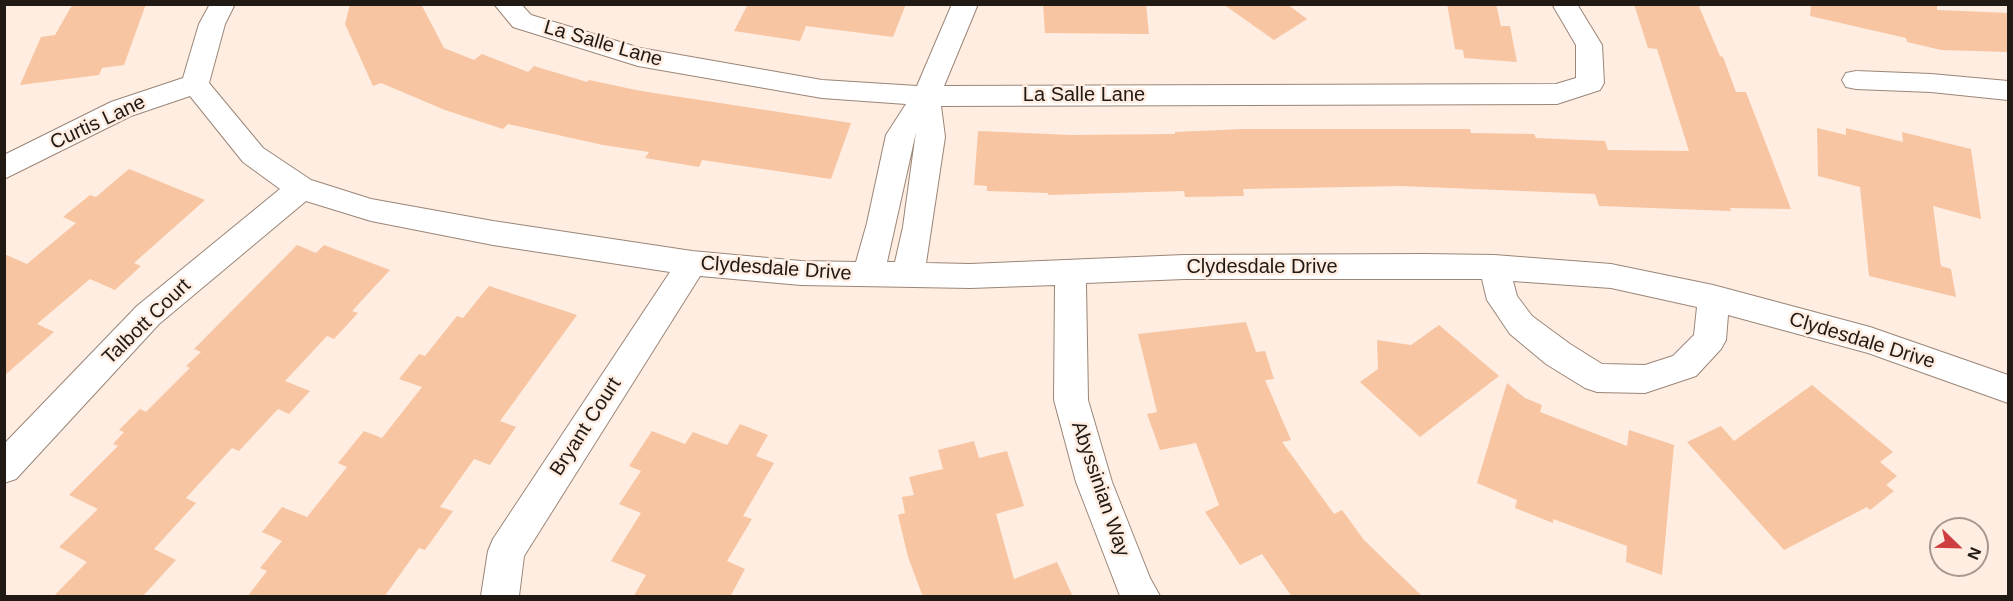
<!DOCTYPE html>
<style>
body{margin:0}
#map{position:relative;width:2013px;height:601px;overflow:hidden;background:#ffede1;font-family:Helvetica,sans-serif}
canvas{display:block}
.frame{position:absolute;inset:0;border:6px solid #211914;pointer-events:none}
.north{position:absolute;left:1929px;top:517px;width:60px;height:60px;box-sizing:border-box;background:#ffede1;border:2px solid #a6988f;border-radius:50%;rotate:113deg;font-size:16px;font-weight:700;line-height:24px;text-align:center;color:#211914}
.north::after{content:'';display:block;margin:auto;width:21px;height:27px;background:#ce3e41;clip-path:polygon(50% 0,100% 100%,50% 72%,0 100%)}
</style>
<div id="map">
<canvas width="2013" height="601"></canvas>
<div class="frame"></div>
<div class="north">N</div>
</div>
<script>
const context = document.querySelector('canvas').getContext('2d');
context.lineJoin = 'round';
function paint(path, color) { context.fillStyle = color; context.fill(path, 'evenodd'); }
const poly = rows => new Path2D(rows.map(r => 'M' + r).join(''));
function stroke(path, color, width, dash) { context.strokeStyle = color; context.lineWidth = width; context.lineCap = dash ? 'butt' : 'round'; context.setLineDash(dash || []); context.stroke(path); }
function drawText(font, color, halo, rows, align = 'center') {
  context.font = font + ' Helvetica,sans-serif'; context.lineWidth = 5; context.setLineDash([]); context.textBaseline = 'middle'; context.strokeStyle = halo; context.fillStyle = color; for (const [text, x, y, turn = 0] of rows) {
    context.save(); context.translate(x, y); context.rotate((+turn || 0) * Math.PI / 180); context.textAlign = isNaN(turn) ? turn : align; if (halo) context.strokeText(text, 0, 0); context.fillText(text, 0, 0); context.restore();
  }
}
const building = poly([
 [78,4,146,4,124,65,102,68,99,75,20,85,41,37,55,35,71,7],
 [350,4,421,4,444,48,474,60,482,54,528,72,534,66,587,82,589,80,641,91,851,123,831,179,702,160,699,167,645,158,649,152,603,145,508,124,503,129,445,110,381,83,373,86,345,24],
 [748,4,906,4,893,37,806,26,800,41,734,31],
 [1043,4,1146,4,1149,34,1045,33],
 [1223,4,1287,4,1307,19,1274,40],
 [1447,4,1496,4,1501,26,1510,26,1517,62,1464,58,1463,50,1455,49],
 [1634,4,1698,4,1720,56,1723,57,1736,92,1746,92,1791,209,1730,208,1731,211,1599,206,1595,194,1401,186,1243,189,1244,196,1185,197,1184,191,1048,195,1048,193,987,191,987,186,974,185,978,131,1071,135,1175,134,1175,132,1244,129,1470,129,1471,133,1534,134,1536,138,1605,141,1608,150,1689,151,1657,49,1648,48],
 [1811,4,1937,4,1937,10,2008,13,2008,52,1941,50,1907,42,1906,38,1810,16],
 [1817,128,1846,135,1846,128,1903,142,1902,132,1971,149,1981,219,1933,206,1941,266,1951,269,1956,297,1869,276,1860,187,1818,176],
 [129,169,205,200,134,263,141,266,115,290,90,279,37,324,54,332,4,376,4,254,27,264,76,223,63,217,90,195,96,197],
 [297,245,316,253,324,245,390,270,352,311,358,313,334,339,327,336,285,381,310,391,289,414,278,409,239,451,232,448,186,498,196,503,154,549,176,560,142,597,53,597,87,562,59,547,98,509,69,495,118,446,113,444,124,432,119,430,140,409,146,412,190,368,186,366,201,352,194,349],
 [489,286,577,315,500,421,516,427,490,465,474,459,440,507,453,511,425,550,419,548,384,597,247,597,267,571,260,568,282,541,262,532,282,507,307,517,347,467,338,463,364,431,382,438,422,387,399,379,419,354,425,356,457,316,463,318],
 [1246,322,1256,352,1265,351,1274,379,1265,380,1291,440,1282,442,1334,514,1342,510,1364,540,1423,597,1292,597,1262,554,1240,565,1205,512,1219,505,1196,443,1160,450,1147,414,1157,412,1138,334],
 [1439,325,1499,376,1420,437,1360,382,1378,369,1377,340,1411,345],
 [1507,383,1525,398,1542,405,1540,412,1627,446,1629,430,1674,445,1662,575,1626,562,1627,546,1553,519,1553,523,1515,508,1517,500,1477,483],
 [1812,385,1893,452,1880,462,1897,476,1886,485,1894,491,1870,510,1867,507,1784,550,1687,442,1721,426,1734,441],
 [740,424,768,435,756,456,774,463,743,516,752,519,727,561,745,569,730,597,633,597,646,575,611,561,641,513,619,504,641,471,629,466,652,431,685,444,693,432,727,445],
 [974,441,979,458,1007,451,1024,506,996,514,1014,579,1057,562,1073,597,923,597,908,557,898,515,905,513,902,497,914,495,909,477,943,469,938,450]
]);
const minor = poly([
 [210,4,235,4,225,24,209,83,263,148,311,180,371,199,493,221,692,251,801,261,856,262,867,223,886,135,906,104,822,98,638,66,513,27,494,4,521,4,531,15,640,48,822,80,917,86,952,4,978,4,944,86,1556,84,1576,78,1576,45,1552,4,1577,4,1602,45,1604,83,1600,90,1557,104,941,106,945,137,926,263,970,264,1184,255,1424,254,1494,255,1611,264,1713,285,1870,327,2008,375,2008,403,1868,353,1728,315,1726,340,1721,349,1696,376,1645,393,1597,392,1585,388,1546,364,1510,334,1487,300,1482,279,1184,279,1086,283,1088,400,1112,482,1150,578,1160,596,1120,596,1076,482,1054,400,1055,285,970,288,801,285,700,276,524,556,519,596,481,596,488,551,493,539,670,272,493,245,371,221,306,201,159,324,16,479,4,483,4,444,137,306,280,189,243,162,190,96,131,116,4,179,4,155,111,102,183,78,199,24,210,4],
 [916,132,903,227,895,262,887,262,916,132],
 [1513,281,1611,288,1697,307,1694,335,1673,356,1645,365,1602,364,1570,344,1532,316,1517,296,1513,281],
 [1856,71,1931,74,2008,81,2008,100,1931,92,1856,89,1846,87,1842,80,1846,73,1856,71]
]);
const streetNames = [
 ["La Salle Lane",603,44,16],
 ["La Salle Lane",1084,95],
 ["Curtis Lane",98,123,-25],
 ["Clydesdale Drive",1262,267],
 ["Clydesdale Drive",776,269,4],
 ["Talbott Court",147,322,-44],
 ["Clydesdale Drive",1862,341,17],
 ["Bryant Court",586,427,-57],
 ["Abyssinian Way",1100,489,71]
];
paint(building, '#f7c5a2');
stroke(minor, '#9a8678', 2);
paint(minor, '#fff');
drawText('20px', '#211914', '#ffede1', streetNames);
</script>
